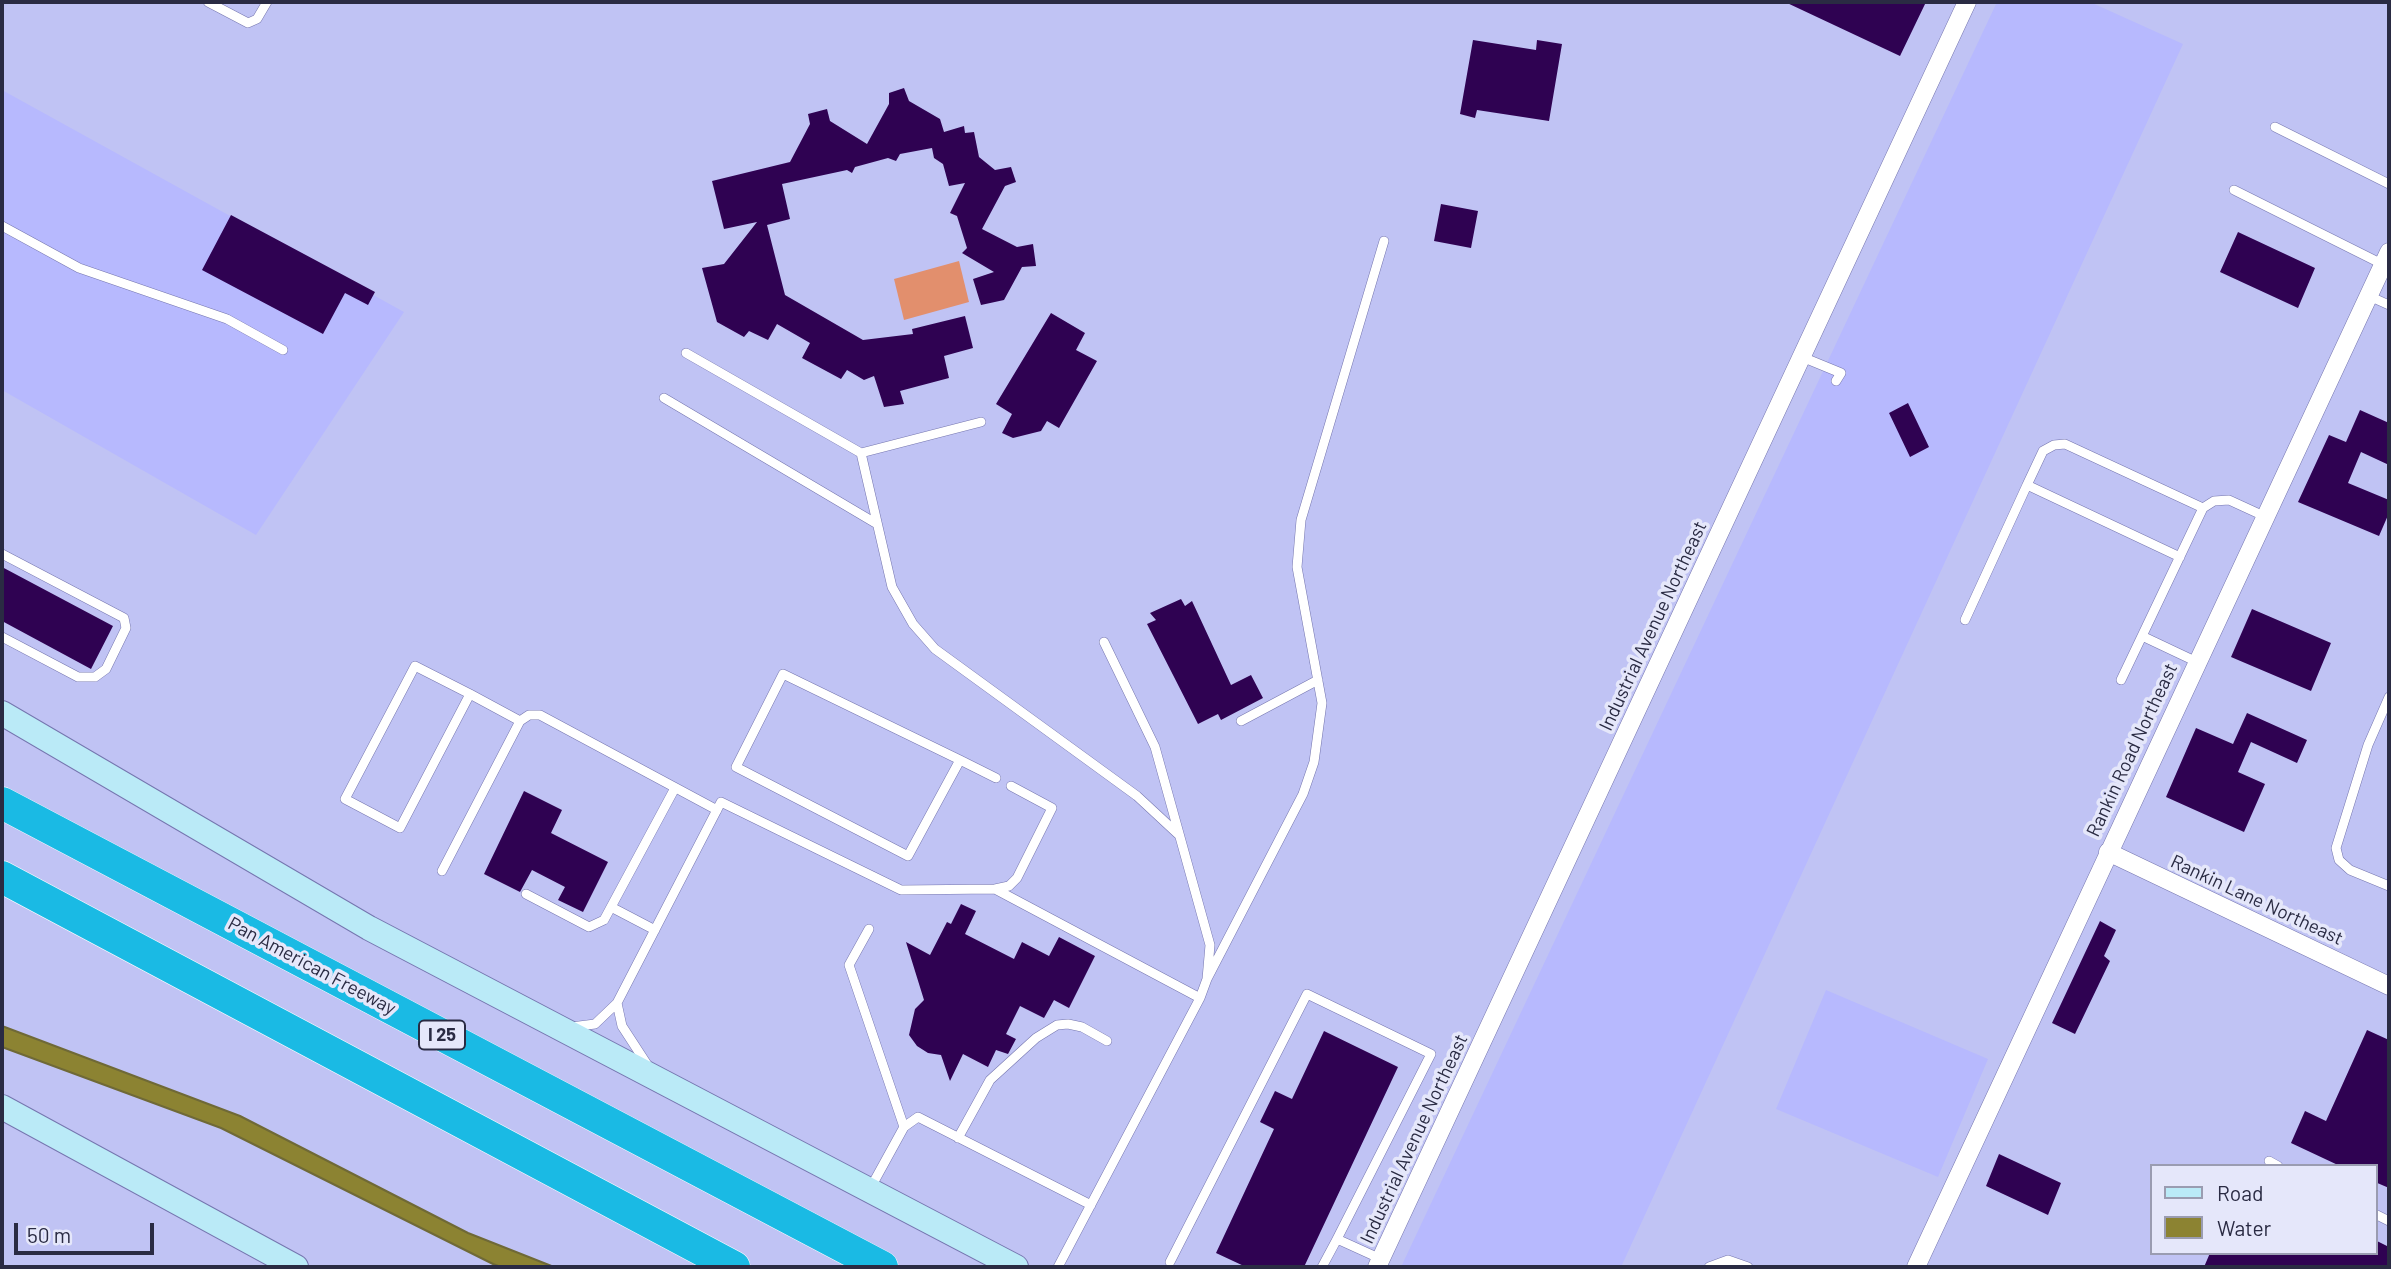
<!DOCTYPE html>
<style>
body{margin:0}
#map{position:relative;width:2391px;height:1269px;overflow:hidden;background:#c0c3f4;font-family:Barlow,sans-serif}
canvas{display:block}
.frame{position:absolute;inset:0;border:4px solid #2a2b43;pointer-events:none}
.legend{position:absolute;left:2150px;top:1164px;width:228px;height:91px;box-sizing:border-box;background:#e5e7fa;border:2px solid #9a9cb1;margin:0;padding:9px 12px;list-style:none;font-size:21px;color:#2a2b43}
.legend li{display:flex;align-items:center;gap:14px;height:35px}
.legend b{width:35px;border:2px solid #9a9cb1}
.scale{position:absolute;left:14px;top:1223px;width:140px;height:32px;box-sizing:border-box;border:4px solid #2a2b43;border-top:0;padding-left:9px;font-size:21px;line-height:24px;white-space:nowrap;color:#2a2b43;-webkit-text-stroke:5px #e5e7fa;paint-order:stroke}
</style>
<div id="map">
<canvas width="2391" height="1269"></canvas>
<div class="frame"></div>
<ul class="legend">
<li><b style="height:9px;background:#baeaf7"></b>Road</li>
<li><b style="height:19px;background:#8c8332"></b>Water</li>
</ul>
<div class="scale">50 m</div>
</div>
<script>
const context = document.querySelector('canvas').getContext('2d');
context.lineJoin = 'round';
function paint(path, color) { context.fillStyle = color; context.fill(path, 'evenodd'); }
const poly = rows => new Path2D(rows.map(r => 'M' + r).join(''));
function stroke(path, color, width, dash) { context.strokeStyle = color; context.lineWidth = width; context.lineCap = dash ? 'butt' : 'round'; context.setLineDash(dash || []); context.stroke(path); }
function drawText(font, color, halo, rows, align = 'center') {
  context.font = font + ' Barlow,sans-serif'; context.lineWidth = 7; context.setLineDash([]); context.textBaseline = 'middle'; context.strokeStyle = halo; context.fillStyle = color; for (const [text, x, y, turn = 0] of rows) {
    context.save(); context.translate(x, y); context.rotate((+turn || 0) * Math.PI / 180); context.textAlign = isNaN(turn) ? turn : align; if (halo) context.strokeText(text, 0, 0); context.fillText(text, 0, 0); context.restore();
  }
}
const built = poly([
 [1997,2,2090,2,2183,44,1621,1267,1401,1267],
 [2,90,404,312,256,535,2,390],
 [1826,990,1988,1059,1938,1177,1776,1109]
]);
const green = poly([
 [959,261,969,302,904,320,894,279]
]);
const water = poly([
 [2,1026,240,1116,468,1233,554,1267,501,1267,493,1264,221,1128,2,1047,2,1026]
]);
const building = poly([
 [1785,2,1926,2,1900,56],
 [1473,40,1536,50,1537,40,1562,44,1549,121,1477,110,1475,118,1460,114],
 [904,88,909,101,940,119,944,132,964,126,965,133,974,132,979,157,995,170,1011,167,1016,182,1005,186,982,229,1017,247,1033,244,1036,266,1022,267,1004,300,981,305,973,279,994,272,962,253,967,248,957,216,950,213,965,183,949,186,943,164,934,158,932,148,900,154,896,161,888,158,855,167,852,173,847,170,782,184,790,219,767,225,785,295,863,340,913,334,912,329,965,316,973,348,944,356,949,378,900,391,904,404,884,407,874,376,864,380,847,370,841,379,802,358,810,343,777,324,768,340,749,331,744,337,717,322,702,268,724,264,757,222,724,229,712,181,790,162,810,124,808,114,827,109,830,121,867,144,889,104,889,93],
 [1441,204,1478,211,1471,248,1434,241],
 [231,215,375,292,368,305,345,293,323,334,202,270],
 [2238,232,2315,268,2298,308,2220,272],
 [1051,313,1085,333,1076,350,1097,361,1059,428,1047,421,1041,431,1013,438,1002,433,1012,414,996,404],
 [1908,403,1929,447,1910,457,1889,413],
 [2360,410,2389,423,2389,465,2361,452,2348,483,2389,500,2389,513,2379,536,2298,502,2329,435,2346,442],
 [2,567,113,626,91,669,2,621],
 [1181,599,1185,606,1192,601,1231,685,1251,675,1263,698,1221,720,1218,714,1198,724,1147,624,1156,620,1150,613],
 [2252,609,2331,643,2311,691,2231,657],
 [2247,713,2307,740,2297,763,2251,742,2238,772,2265,784,2244,832,2166,797,2196,728,2233,744],
 [524,791,562,810,551,833,608,862,583,912,558,900,565,887,532,870,520,892,484,874],
 [961,904,976,911,965,934,1014,959,1022,942,1049,956,1059,937,1095,956,1069,1008,1054,1000,1044,1018,1020,1006,1006,1034,1016,1039,1008,1054,996,1050,988,1067,963,1054,950,1081,941,1055,928,1053,917,1046,909,1035,915,1009,924,1000,906,942,930,955,947,922,951,924],
 [2100,921,2116,930,2104,956,2110,961,2075,1034,2052,1023],
 [2367,1030,2389,1040,2389,1188,2375,1182,2375,1166,2340,1166,2291,1143,2305,1111,2326,1121],
 [1324,1031,1398,1067,1304,1267,1246,1267,1216,1253,1274,1129,1260,1122,1275,1091,1292,1099],
 [1999,1154,2061,1183,2048,1215,1986,1186],
 [2375,1240,2389,1247,2389,1267,2204,1267,2210,1253,2375,1253]
]);
const lane = poly([
 [208,2,248,23,257,19,267,2],
 [2275,127,2389,184],
 [2234,190,2384,265],
 [2,226,79,268,227,319,283,350],
 [2369,296,2389,305],
 [686,353,861,453,981,422],
 [1802,357,1841,373,1836,381],
 [664,398,877,524],
 [861,453,892,587,913,624,935,649,1137,796,1179,835],
 [2,554,124,618,126,628,106,669,95,677,78,677,2,637],
 [2180,557,2027,485,2043,451,2054,445,2065,444,2203,508],
 [1965,620,2027,485],
 [2197,662,2142,636,2203,508,2214,501,2229,500,2266,517],
 [2121,680,2142,636],
 [470,694,400,828,345,799,415,666,470,694,520,721],
 [2389,697,2368,745,2336,848,2339,860,2350,870,2389,886],
 [1241,721,1318,680],
 [960,760,908,856,736,767,783,674,960,760,996,778],
 [442,871,520,721,529,715,540,715,717,810],
 [995,889,1009,886,1017,878,1052,808,1011,786],
 [526,894,589,927,604,920,675,788],
 [611,907,655,930],
 [869,929,849,965,904,1127,871,1187],
 [1207,979,1303,794,1314,762,1322,703,1297,567,1301,520,1384,241],
 [617,1003,622,1026,648,1066],
 [571,1027,595,1024,617,1003,721,802,901,890,995,889,1200,998],
 [904,1127,918,1117,1091,1205],
 [958,1138,990,1080,1036,1038,1057,1025,1068,1024,1082,1027,1107,1041],
 [2269,1161,2278,1166],
 [2375,1214,2389,1221],
 [1170,1262,1307,994,1431,1054,1337,1239],
 [1058,1267,1200,998,1207,979,1210,945,1155,747,1104,642],
 [1322,1267,1337,1239,1381,1259],
 [1709,1267,1728,1260,1748,1267]
]);
const street = poly([
 [2108,852,2389,986],
 [1377,1267,1967,2],
 [1916,1267,2389,252]
]);
const secondary = poly([
 [2,713,369,928,1016,1267],
 [2,1107,296,1267]
]);
const highway = poly([
 [2,803,882,1267],
 [2,877,734,1267]
]);
const shields = [
 [442,1035,46]
];
const shieldNames = [
 ["I 25",442,1035]
];
const streetNames = [
 ["Industrial Avenue Northeast",1653,626,-65],
 ["Rankin Road Northeast",2132,750,-65],
 ["Rankin Lane Northeast",2257,900,25],
 ["Pan American Freeway",312,966,28],
 ["Industrial Avenue Northeast",1414,1139,-65]
];
paint(built, '#b7b9fe');
paint(green, '#e28f6d');
paint(water, '#8c8332');
stroke(water, '#6f6937', 2);
paint(building, '#2f0252');
stroke(lane, '#7576af', 10);
stroke(street, '#7576af', 19);
stroke(secondary, '#7576af', 26);
stroke(highway, '#fff', 33);
stroke(lane, '#fff', 9);
stroke(street, '#fff', 18);
stroke(secondary, '#baeaf7', 24);
stroke(highway, '#1abae4', 32);
for (const [x, y, w] of shields) { const box = new Path2D(); box.roundRect(x - w / 2, y - 14.5, w, 29, 5); context.fillStyle = '#e5e7fa'; context.fill(box); stroke(box, '#2a2b43', 2); }
drawText('bold 18px', '#2a2b43', null, shieldNames);
drawText('19px', '#2a2b43', '#e5e7fa', streetNames);
</script>
